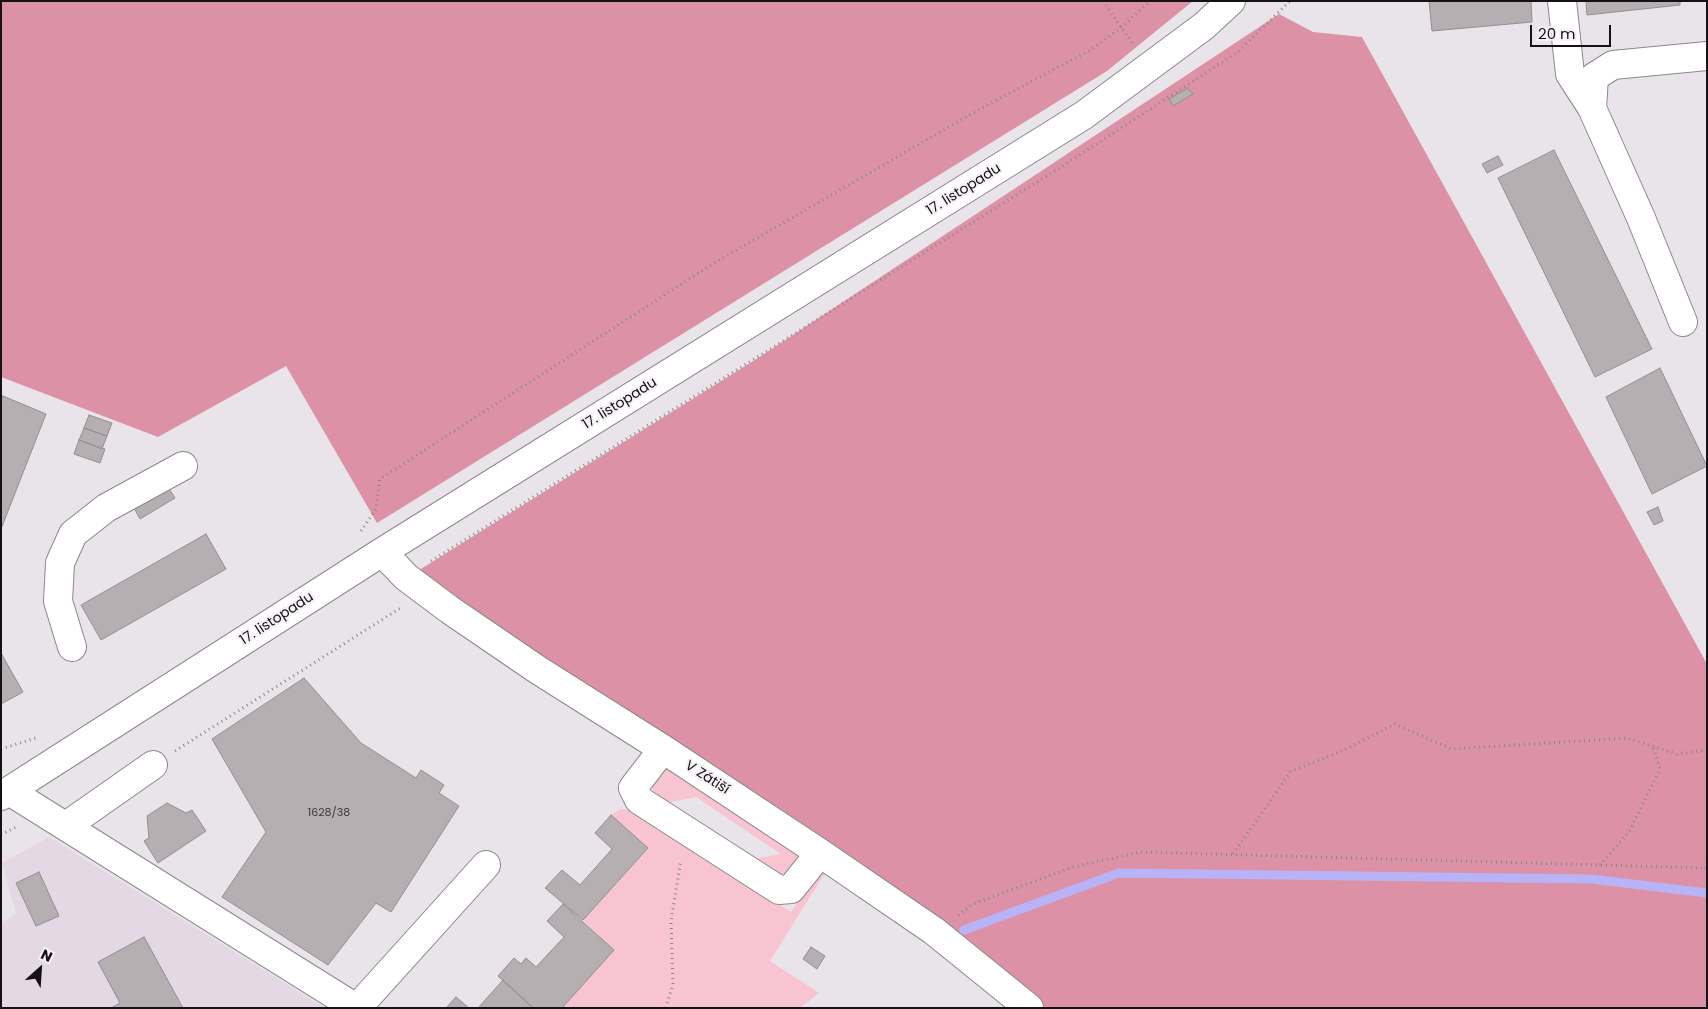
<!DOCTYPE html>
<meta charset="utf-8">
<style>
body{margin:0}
#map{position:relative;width:1708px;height:1009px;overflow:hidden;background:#e9e4e9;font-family:Poppins,sans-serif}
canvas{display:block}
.frame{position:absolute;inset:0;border:2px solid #141214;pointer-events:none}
.north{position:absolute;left:15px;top:944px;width:50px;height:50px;-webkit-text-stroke:4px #f6f1f7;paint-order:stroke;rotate:26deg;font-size:14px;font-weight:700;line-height:20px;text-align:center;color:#141214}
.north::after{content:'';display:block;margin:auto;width:18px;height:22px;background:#141214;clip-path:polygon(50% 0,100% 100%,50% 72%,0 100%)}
.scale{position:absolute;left:1530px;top:25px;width:81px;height:22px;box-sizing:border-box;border:2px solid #141214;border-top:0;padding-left:6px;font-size:15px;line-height:18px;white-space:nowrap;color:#141214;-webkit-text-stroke:4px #f6f1f7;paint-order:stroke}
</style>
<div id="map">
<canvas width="1708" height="1009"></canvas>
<div class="frame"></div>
<div class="north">N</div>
<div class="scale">20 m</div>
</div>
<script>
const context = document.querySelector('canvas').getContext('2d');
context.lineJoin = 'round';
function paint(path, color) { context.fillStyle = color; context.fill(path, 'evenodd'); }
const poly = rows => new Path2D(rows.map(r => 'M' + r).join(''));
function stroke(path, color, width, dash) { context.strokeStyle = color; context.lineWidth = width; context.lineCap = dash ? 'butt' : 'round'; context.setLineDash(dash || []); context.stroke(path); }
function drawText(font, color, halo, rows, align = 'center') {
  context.font = font + ' Poppins,sans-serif'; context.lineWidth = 4.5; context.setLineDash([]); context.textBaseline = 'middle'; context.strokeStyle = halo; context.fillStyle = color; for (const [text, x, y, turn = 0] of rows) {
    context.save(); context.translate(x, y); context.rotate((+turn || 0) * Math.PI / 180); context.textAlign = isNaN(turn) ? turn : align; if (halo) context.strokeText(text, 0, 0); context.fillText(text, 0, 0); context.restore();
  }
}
const built = poly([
 [49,837,325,1008,1,1008,1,923,16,914,2,863]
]);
const green = poly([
 [654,747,828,868,770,961,819,993,800,1008,536,1008,600,937,583,920,648,849,611,815,621,809,636,810,791,912,816,873,780,876,748,860,781,854,696,797,665,803,655,796,652,786]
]);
const forest = poly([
 [1,1,1193,1,1107,71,377,523,286,366,158,437,1,377],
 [1279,14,1313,32,1362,37,1707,664,1707,1008,1013,1008,924,933,416,572,758,358]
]);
const stream = poly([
 [964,930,1119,873,1591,879,1707,893]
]);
const building = poly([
 [1429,1,1531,1,1532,22,1432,31,1429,1],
 [1586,1,1680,1,1680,5,1587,15,1586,1],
 [1188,88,1193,94,1173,106,1169,99,1188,88],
 [1554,150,1652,349,1595,377,1498,178,1554,150],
 [1498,156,1503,165,1487,173,1482,164,1498,156],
 [1660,368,1707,466,1652,494,1606,397,1660,368],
 [3,396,46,414,1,529,1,401,3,396],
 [89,415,112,423,107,436,84,428,89,415],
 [84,428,107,436,102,449,79,440,84,428],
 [79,440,105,449,100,463,74,454,79,440],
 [166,484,175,498,140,519,132,504,166,484],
 [1658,507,1663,521,1654,525,1647,512,1658,507],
 [206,534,226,569,101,640,81,605,206,534],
 [1,653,23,692,1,704,1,653],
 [304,678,361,743,416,778,421,770,444,785,439,793,459,806,391,912,376,903,328,965,222,897,266,832,212,739,304,678],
 [167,803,186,813,192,810,206,831,158,863,144,841,149,838,147,816,167,803],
 [611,815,648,848,583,920,545,888,562,870,580,885,612,849,595,833,611,815],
 [39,872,59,916,36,926,16,883,39,872],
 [563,904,614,950,562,1008,533,1008,498,976,514,958,521,964,526,958,536,967,564,937,547,921,563,904],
 [144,937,183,1008,111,1008,120,1003,98,962,144,937],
 [811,947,825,956,817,969,803,959,811,947],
 [503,980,528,1003,533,1008,478,1008,503,980],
 [456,997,469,1008,446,1008,456,997]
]);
const path = poly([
 [1103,1,1133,44],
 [361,531,376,509,380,479,714,263,980,109,1092,49,1122,27,1150,1],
 [431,561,1058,169,1238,52,1290,1],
 [1,749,39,737],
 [175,751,402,607],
 [1,835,16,827],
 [1233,854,1291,771,1340,752,1395,724,1452,749,1627,738,1677,754,1707,750],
 [1600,865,1629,832,1660,769,1653,747],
 [1706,868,1707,861],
 [958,915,973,904,1073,867,1140,852,1707,868],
 [666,1008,673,984,671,921,681,860]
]);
const minor = poly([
 [1562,1,1570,74,1592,108],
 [1683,322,1641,218,1592,108,1594,77,1613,65,1707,56],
 [382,552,406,577,450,610,538,670,663,749,820,853,934,931,1029,1008],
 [72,647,58,601,60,563,73,534,106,508,183,466],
 [663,749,633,788,639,800,779,890,791,889,820,853],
 [9,791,356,1008],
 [1,796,382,552,1084,115,1204,26,1231,1],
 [66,826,153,765],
 [357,1008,486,865]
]);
const numberNames = [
 ["1628/38",329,813]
];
const streetNames = [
 ["17. listopadu",964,190,-32],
 ["17. listopadu",620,404,-32],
 ["17. listopadu",277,619,-33],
 ["V Zátiší",707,778,33]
];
paint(built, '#e3d8e3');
paint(green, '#f8c4d2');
paint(forest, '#dc91a7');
stroke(stream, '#b8b3f6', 9);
paint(building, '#b5afb2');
stroke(building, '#948d91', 1);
stroke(minor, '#8c888d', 30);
stroke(path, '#8b888b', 3, [1, 4]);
stroke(minor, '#fff', 28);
drawText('11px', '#3c393c', null, numberNames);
drawText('14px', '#141214', '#f6f1f7', streetNames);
</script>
